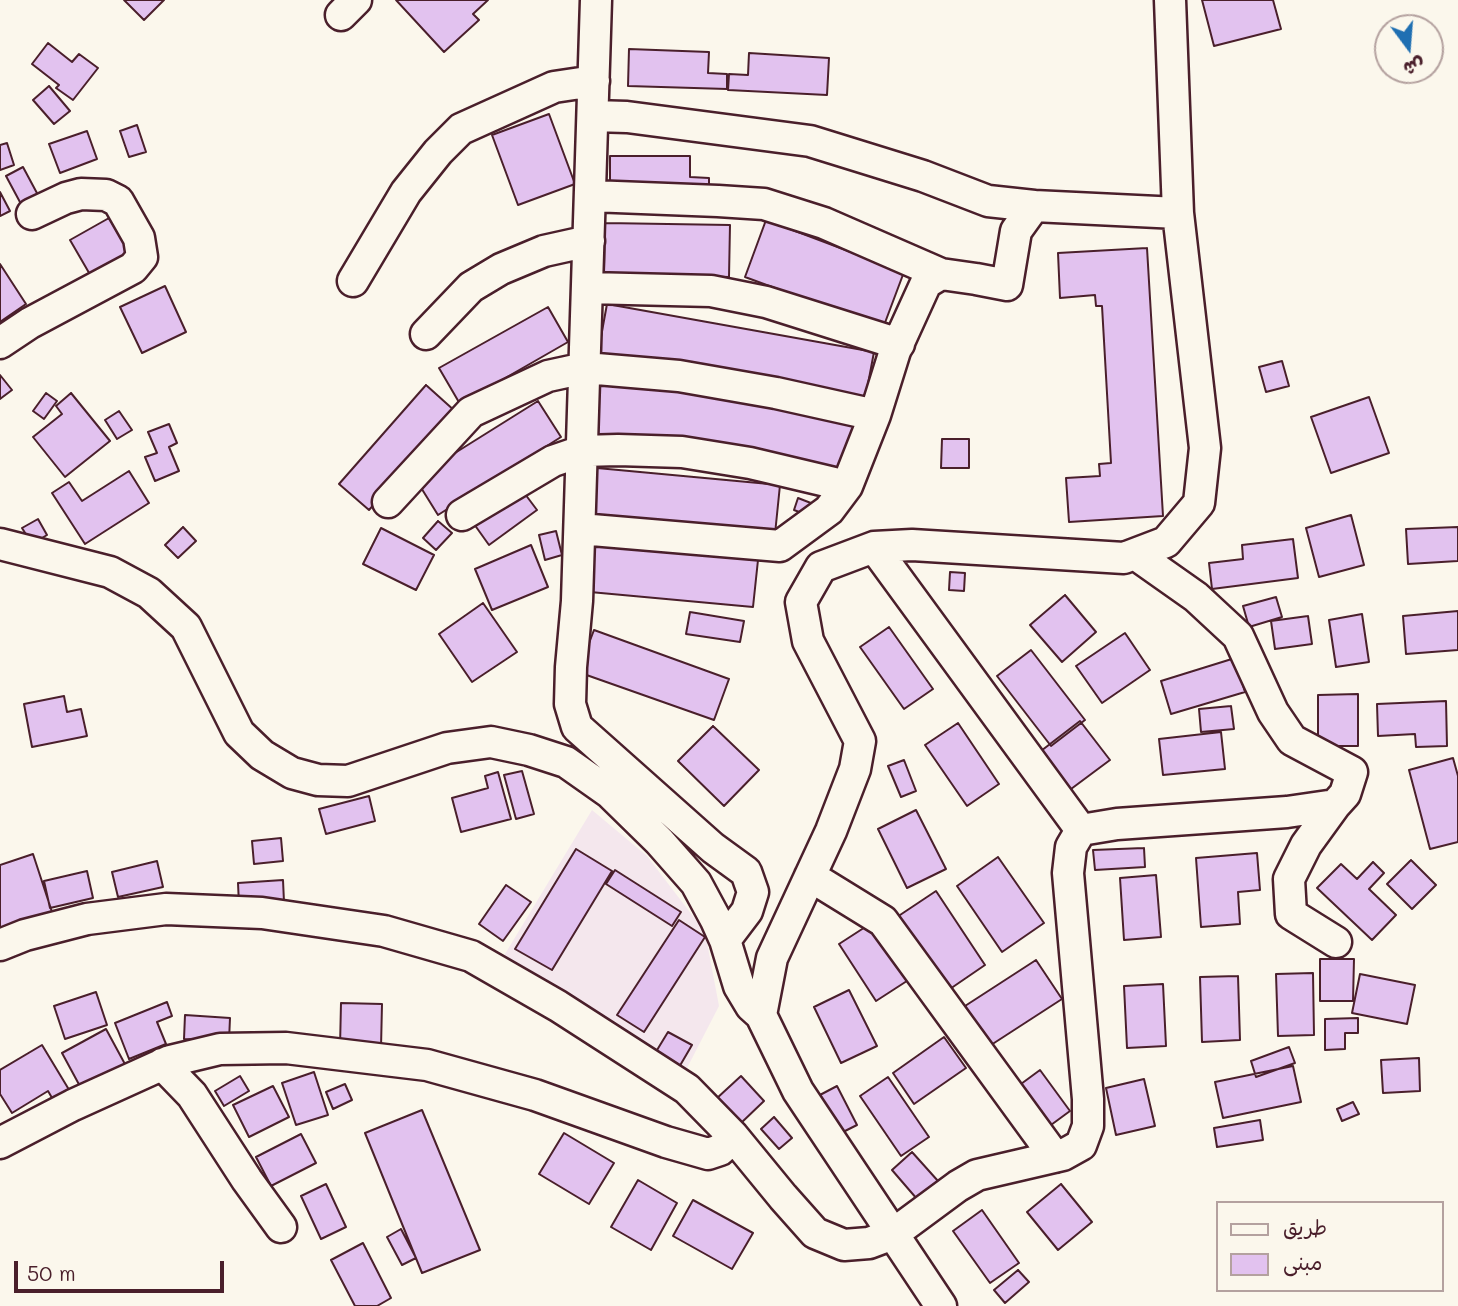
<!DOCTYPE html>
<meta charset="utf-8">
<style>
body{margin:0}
#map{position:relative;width:1458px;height:1306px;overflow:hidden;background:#fbf7ec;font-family:Mali,"Playpen Sans Arabic",sans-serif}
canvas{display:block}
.legend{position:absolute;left:1216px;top:1201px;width:228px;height:91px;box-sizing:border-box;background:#fbf7ec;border:2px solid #b4a19f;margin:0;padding:9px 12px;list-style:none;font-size:21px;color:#4a1f2b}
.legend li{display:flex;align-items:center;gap:14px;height:35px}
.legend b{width:35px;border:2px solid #b4a19f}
.north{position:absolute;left:1374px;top:14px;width:70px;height:70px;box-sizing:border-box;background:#fbf7ec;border:2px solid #b4a19f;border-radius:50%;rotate:164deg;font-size:19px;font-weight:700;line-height:28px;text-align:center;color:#4a1f2b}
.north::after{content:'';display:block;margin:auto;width:24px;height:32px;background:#1f6fb2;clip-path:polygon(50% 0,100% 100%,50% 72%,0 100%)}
.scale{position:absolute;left:14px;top:1261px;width:210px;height:32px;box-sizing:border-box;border:4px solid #4a1f2b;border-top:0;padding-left:9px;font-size:21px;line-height:24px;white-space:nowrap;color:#4a1f2b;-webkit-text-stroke:5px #fbf7ec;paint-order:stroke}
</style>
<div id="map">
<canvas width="1458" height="1306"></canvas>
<ul class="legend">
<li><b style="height:9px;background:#fbf7ec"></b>طريق</li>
<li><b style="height:19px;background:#e2c2ef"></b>مبنى</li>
</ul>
<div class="north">ش</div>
<div class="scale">50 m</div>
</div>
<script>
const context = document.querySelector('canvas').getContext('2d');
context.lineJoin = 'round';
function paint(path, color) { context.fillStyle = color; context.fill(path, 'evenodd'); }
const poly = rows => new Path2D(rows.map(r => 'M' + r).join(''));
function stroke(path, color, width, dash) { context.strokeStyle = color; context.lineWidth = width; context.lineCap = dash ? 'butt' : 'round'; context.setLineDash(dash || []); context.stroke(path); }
const built = poly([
 [592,810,647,856,705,932,719,1006,687,1068,502,959]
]);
const building = poly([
 [124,0,164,0,144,20,124,0],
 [396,0,488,0,473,14,479,20,444,52,396,0],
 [1202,0,1273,0,1281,29,1214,46,1202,0],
 [48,43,72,62,79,54,98,68,73,100,56,88,59,85,32,64,48,43],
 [629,49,709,52,708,73,727,74,727,89,628,86,629,49],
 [749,53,829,58,827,95,728,90,729,74,748,75,749,53],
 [49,86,70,111,54,124,33,100,49,86],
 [549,114,575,184,518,205,492,135,549,114],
 [137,125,146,152,129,157,120,131,137,125],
 [87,131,97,159,60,173,49,144,87,131],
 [7,143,14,165,0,170,0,145,7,143],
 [610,156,690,156,690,177,709,178,709,193,610,193,610,156],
 [23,167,38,195,21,204,6,176,23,167],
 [0,192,10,211,0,216,0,192],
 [109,218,131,255,92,278,70,240,109,218],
 [766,220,904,272,883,328,745,277,766,220],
 [605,223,730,225,729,277,604,274,605,223],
 [1147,248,1163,516,1069,522,1066,478,1100,476,1099,464,1111,463,1102,306,1096,306,1095,295,1060,298,1058,253,1147,248],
 [0,264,26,304,0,322,0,264],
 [165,286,186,332,142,353,120,307,165,286],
 [607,304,874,352,865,400,598,353,607,304],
 [548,307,568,342,460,404,439,368,548,307],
 [1282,361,1289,386,1266,392,1259,367,1282,361],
 [0,375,12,390,0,399,0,375],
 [597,383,737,397,856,425,844,475,731,447,596,434,597,383],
 [426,385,456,412,369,510,339,484,426,385],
 [46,393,57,401,44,419,33,411,46,393],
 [71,393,110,441,65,477,33,437,62,414,56,406,71,393],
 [1369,397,1389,453,1331,473,1311,417,1369,397],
 [538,401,561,437,438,515,415,478,538,401],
 [119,411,132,430,117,439,105,420,119,411],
 [169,424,177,443,169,447,179,471,155,481,145,457,157,453,148,432,169,424],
 [942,439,969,439,969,468,941,468,942,439],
 [597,468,780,485,775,534,593,517,597,468],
 [129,471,149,503,85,544,52,493,69,482,82,501,129,471],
 [522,490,537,510,489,545,474,524,522,490],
 [798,498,816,505,812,517,794,510,798,498],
 [1351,515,1364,565,1319,577,1306,528,1351,515],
 [38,519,47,535,32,544,22,528,38,519],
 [438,521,452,533,436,550,423,538,438,521],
 [183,527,196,541,178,558,165,545,183,527],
 [1458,527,1458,561,1408,564,1406,529,1458,527],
 [381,528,434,555,416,590,363,564,381,528],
 [556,531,562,555,545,560,539,535,556,531],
 [1293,539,1298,578,1212,589,1209,563,1243,559,1242,545,1293,539],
 [595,544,758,560,753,607,590,592,595,544],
 [531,545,548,587,492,610,475,569,531,545],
 [950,572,965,573,964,591,949,590,950,572],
 [1065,595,1096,632,1062,662,1030,625,1065,595],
 [1276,597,1282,617,1249,627,1243,606,1276,597],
 [483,603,517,652,472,682,439,634,483,603],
 [1458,611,1458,650,1406,654,1403,616,1458,611],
 [690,612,744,621,740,642,686,634,690,612],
 [1362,614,1369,662,1336,667,1329,620,1362,614],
 [1308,616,1312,644,1275,649,1271,621,1308,616],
 [889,627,933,689,904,709,860,647,889,627],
 [594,630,729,679,714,720,578,672,594,630],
 [1125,633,1150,670,1102,703,1076,666,1125,633],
 [1031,650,1085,720,1051,746,997,676,1031,650],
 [1235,658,1245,692,1171,714,1161,681,1235,658],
 [1358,694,1358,746,1318,746,1318,695,1358,694],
 [64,696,67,712,81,709,87,736,32,747,24,704,64,696],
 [1446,701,1447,746,1416,747,1415,734,1378,736,1377,704,1446,701],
 [1231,706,1234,729,1201,732,1199,709,1231,706],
 [1080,721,1110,760,1067,792,1037,754,1080,721],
 [958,723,999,784,967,806,925,745,958,723],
 [713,726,759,770,724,806,678,761,713,726],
 [1221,732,1225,769,1163,775,1159,739,1221,732],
 [1453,758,1458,776,1458,842,1430,849,1409,770,1453,758],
 [904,760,916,791,901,797,888,766,904,760],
 [522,771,534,814,516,819,504,775,522,771],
 [498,772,511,819,461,832,452,798,488,788,485,776,498,772],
 [369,796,375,821,326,834,319,809,369,796],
 [916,810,946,869,907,888,878,829,916,810],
 [281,838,283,861,254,864,252,841,281,838],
 [1144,848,1145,867,1095,870,1093,850,1144,848],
 [576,849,612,871,552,970,515,949,576,849],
 [1257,853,1260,890,1238,892,1240,924,1201,927,1196,858,1257,853],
 [33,854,52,912,0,929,0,865,33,854],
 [998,857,1044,923,1002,952,957,886,998,857],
 [1411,860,1436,885,1412,909,1387,884,1411,860],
 [157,861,163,887,118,897,112,872,157,861],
 [1373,862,1384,873,1369,889,1396,915,1372,940,1317,888,1341,864,1357,879,1373,862],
 [615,870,681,912,672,926,606,884,615,870],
 [87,871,93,898,50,908,44,881,87,871],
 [1156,875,1161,937,1124,940,1120,878,1156,875],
 [283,880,284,902,239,905,238,883,283,880],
 [506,885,531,902,503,941,479,924,506,885],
 [936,891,985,965,947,991,897,917,936,891],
 [679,920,705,937,644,1032,617,1015,679,920],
 [873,922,910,979,876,1001,839,944,873,922],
 [1320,959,1354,959,1353,1001,1320,1001,1320,959],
 [1036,960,1062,999,991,1045,965,1006,1036,960],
 [1313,973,1314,1035,1278,1036,1276,974,1313,973],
 [1360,974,1415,985,1407,1024,1352,1013,1360,974],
 [1238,976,1240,1040,1202,1042,1200,977,1238,976],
 [1163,984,1166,1046,1127,1048,1124,986,1163,984],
 [849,990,877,1046,841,1063,814,1007,849,990],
 [96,992,107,1025,65,1039,54,1006,96,992],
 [167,1002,172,1016,157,1022,166,1044,129,1059,115,1023,167,1002],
 [341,1003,382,1004,381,1048,340,1047,341,1003],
 [185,1015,230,1018,229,1041,184,1039,185,1015],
 [1358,1018,1358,1033,1345,1033,1345,1049,1325,1050,1325,1019,1358,1018],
 [106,1029,126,1066,82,1090,62,1053,106,1029],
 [668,1032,692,1045,678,1069,654,1055,668,1032],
 [944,1037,966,1068,914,1104,893,1073,944,1037],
 [42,1045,71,1093,55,1103,48,1091,12,1113,0,1094,0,1070,42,1045],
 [1289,1047,1295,1063,1256,1077,1251,1061,1289,1047],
 [1419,1058,1420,1091,1383,1093,1381,1060,1419,1058],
 [1293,1066,1301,1102,1223,1118,1215,1082,1293,1066],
 [1040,1070,1070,1111,1036,1136,1006,1095,1040,1070],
 [314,1072,328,1115,296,1125,282,1083,314,1072],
 [240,1076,249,1091,224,1106,215,1091,240,1076],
 [741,1076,764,1101,740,1124,716,1099,741,1076],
 [888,1077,929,1137,901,1156,860,1096,888,1077],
 [1144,1079,1155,1126,1116,1135,1106,1088,1144,1079],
 [345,1084,352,1100,333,1109,326,1092,345,1084],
 [273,1086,289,1117,249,1137,233,1105,273,1086],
 [837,1086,857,1125,837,1135,818,1096,837,1086],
 [1353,1102,1359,1114,1342,1121,1337,1109,1353,1102],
 [422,1110,480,1250,422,1273,365,1133,422,1110],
 [774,1117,792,1138,779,1149,761,1129,774,1117],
 [1260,1120,1263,1140,1217,1147,1214,1128,1260,1120],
 [564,1133,614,1163,589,1204,539,1174,564,1133],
 [301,1134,316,1163,271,1186,256,1157,301,1134],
 [912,1152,938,1181,917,1199,892,1170,912,1152],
 [638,1180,677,1203,651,1250,611,1227,638,1180],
 [326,1184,346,1227,321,1239,301,1196,326,1184],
 [1061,1184,1092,1222,1058,1250,1027,1212,1061,1184],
 [693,1200,753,1233,732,1269,673,1236,693,1200],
 [982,1210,1019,1263,990,1283,953,1231,982,1210],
 [401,1229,416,1258,402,1265,387,1237,401,1229],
 [363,1243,391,1298,377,1306,355,1306,331,1260,363,1243],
 [1018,1270,1029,1282,1005,1303,994,1290,1018,1270]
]);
const minor = poly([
 [596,0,577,601,571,667,570,704,577,727,713,848,746,872,753,892,747,911,725,940],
 [341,15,356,0],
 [593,116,627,117,810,141,923,176,988,201,1034,206],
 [591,196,718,201,764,204,824,223,941,274],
 [353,281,406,192,438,152,461,129,554,87,594,81],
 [588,288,711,291,766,302,899,344],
 [426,334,471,287,501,269,544,251,589,241],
 [0,343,30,323,133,268,142,257,139,238,118,201,106,195,81,194,66,198,32,214],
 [388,502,471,412,548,376,585,368,679,376,776,393,875,415],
 [462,515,553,461,582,451,618,450,682,452,750,463,847,486],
 [580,529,780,546,829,510,847,486,875,415,895,351,926,283,941,274,976,279,1007,285,1016,231,1034,206,1178,213],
 [0,544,110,572,149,593,186,627,239,733,262,755,292,773,318,780,348,781,447,748,491,742,529,750,566,762,610,793,659,841,696,883,716,920,725,940,739,986,751,1006,761,1015],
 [874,547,1081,830],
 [1335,805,1306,845,1289,879,1291,914,1336,942],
 [810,876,883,921,1055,1157],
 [0,945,25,935,87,919,166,909,262,913,384,931,471,956,558,1006,687,1089,733,1136,783,1197,815,1233,844,1245,869,1243,893,1234,958,1186,977,1175,1063,1155,1081,1145,1088,1126,1088,1099,1068,873,1071,847,1081,830,1117,824,1287,812,1335,805,1345,794,1352,772,1292,740,1273,712,1238,636,1196,597,1135,554],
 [162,1064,192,1095,247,1180,281,1227],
 [0,1143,73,1105,170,1061,220,1049,286,1048,427,1065,535,1095,666,1142,708,1154,720,1150,733,1136],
 [941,1306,798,1091,761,1015,772,958,831,831,855,769,860,741,808,641,801,602,821,567,874,547,912,545,1124,558,1166,542,1199,503,1205,448,1178,213,1170,0]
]);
paint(built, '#f4e7ed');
paint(building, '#e2c2ef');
stroke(building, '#4a1f2b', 2);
stroke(minor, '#4a1f2b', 35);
stroke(minor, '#fbf7ec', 30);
</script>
